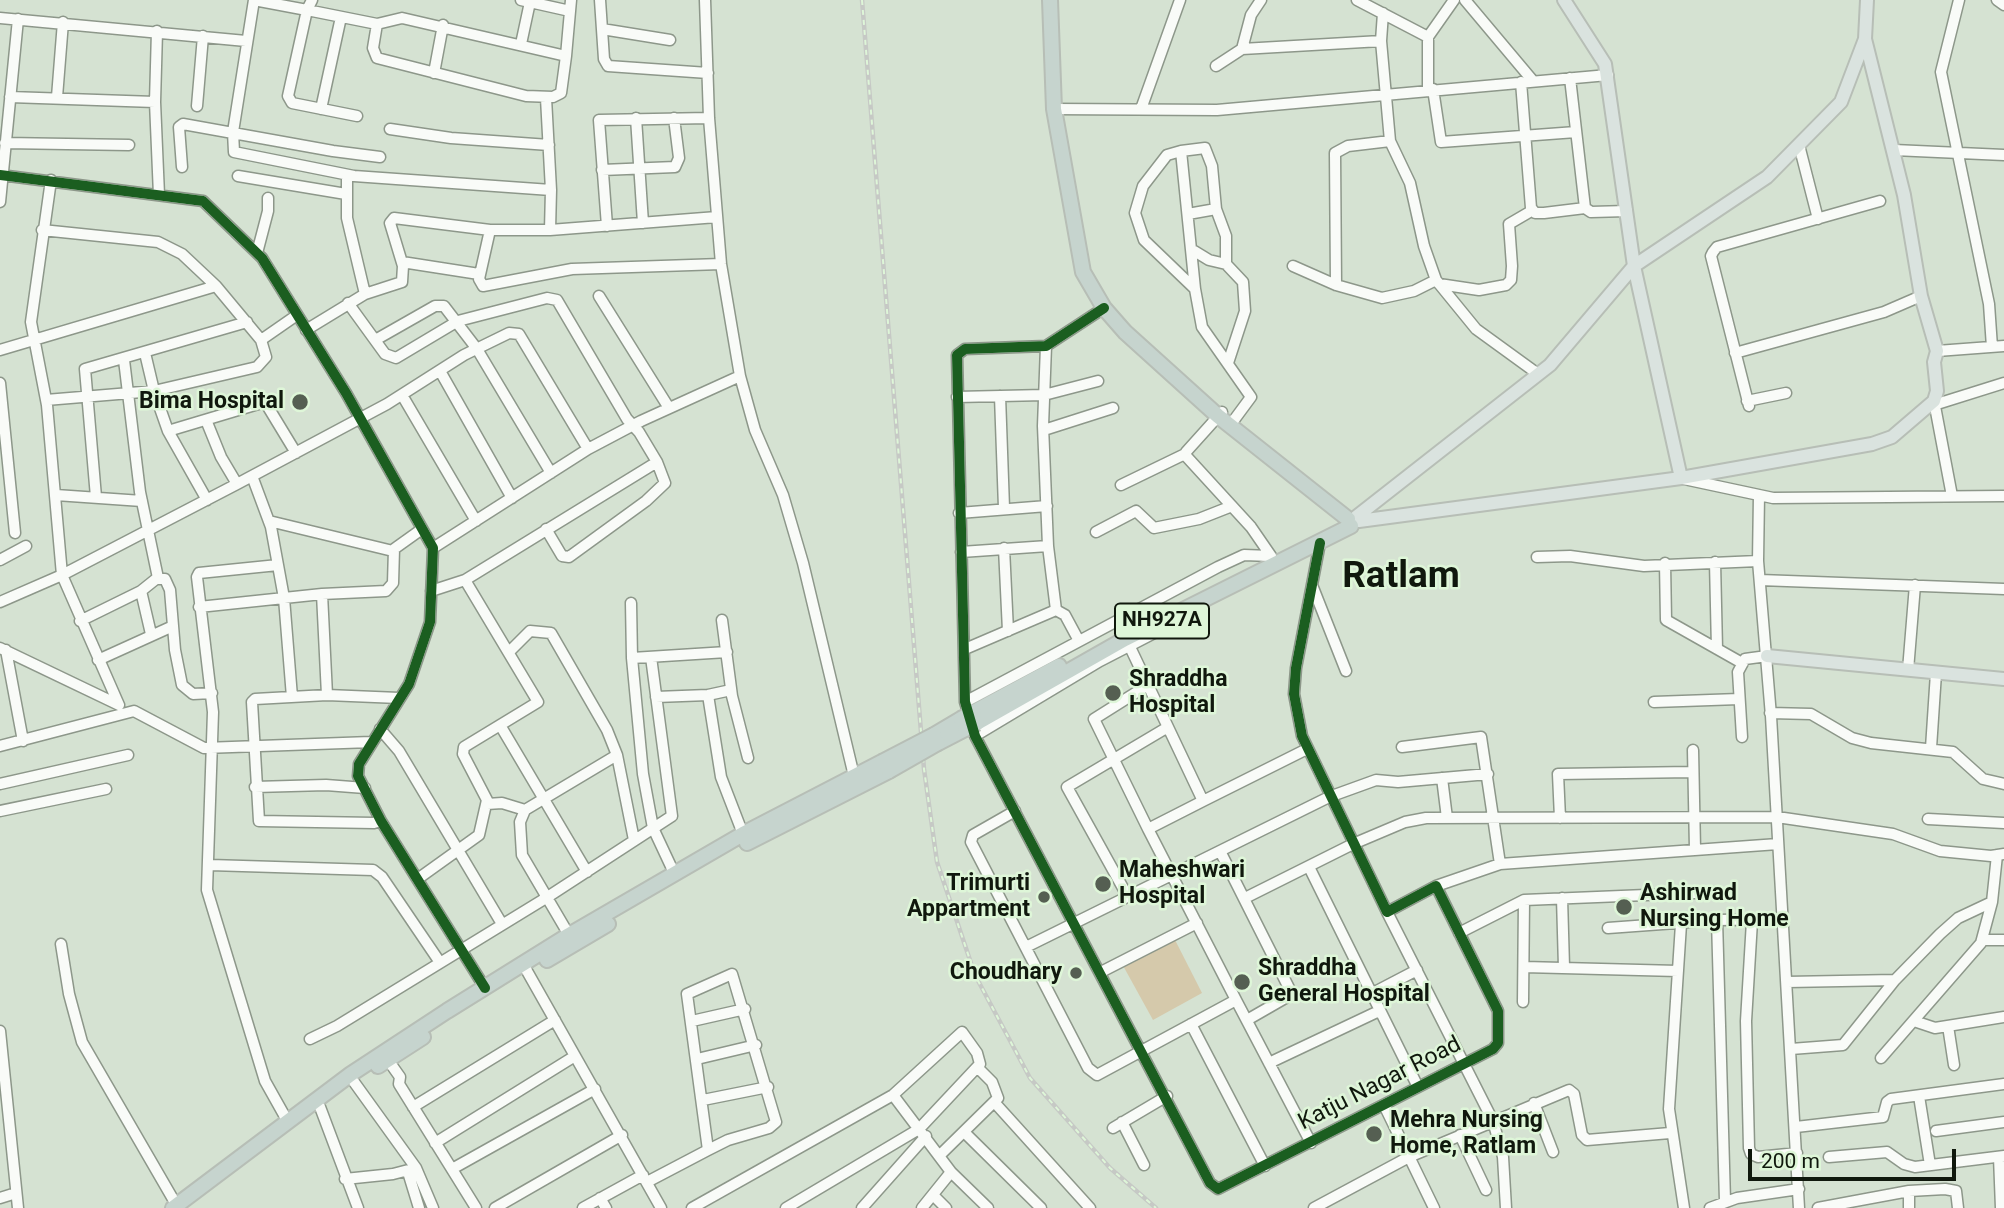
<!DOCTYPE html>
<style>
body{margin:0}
#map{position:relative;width:2004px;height:1208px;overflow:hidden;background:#d5e2d2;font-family:Roboto,sans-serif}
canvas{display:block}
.scale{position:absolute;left:1748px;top:1149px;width:208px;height:32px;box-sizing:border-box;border:4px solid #10180d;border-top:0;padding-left:9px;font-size:21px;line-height:24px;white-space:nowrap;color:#10180d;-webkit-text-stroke:5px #def6d8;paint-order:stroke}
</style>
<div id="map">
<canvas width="2004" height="1208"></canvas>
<div class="scale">200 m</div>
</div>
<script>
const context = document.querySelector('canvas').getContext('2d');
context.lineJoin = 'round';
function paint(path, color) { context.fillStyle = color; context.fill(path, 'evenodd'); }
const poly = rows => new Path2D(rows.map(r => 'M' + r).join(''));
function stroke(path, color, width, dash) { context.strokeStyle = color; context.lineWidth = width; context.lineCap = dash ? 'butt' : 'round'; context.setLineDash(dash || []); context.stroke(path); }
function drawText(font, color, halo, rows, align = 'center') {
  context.font = font + ' Roboto,sans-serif'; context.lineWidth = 5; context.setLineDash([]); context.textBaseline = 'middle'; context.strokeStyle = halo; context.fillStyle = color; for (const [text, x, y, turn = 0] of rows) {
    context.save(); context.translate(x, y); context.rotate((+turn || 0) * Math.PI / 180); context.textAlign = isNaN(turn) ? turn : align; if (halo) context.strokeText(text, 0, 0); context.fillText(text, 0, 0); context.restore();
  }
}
const green = poly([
 [1172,934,1202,993,1153,1020,1121,962]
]);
const minor = poly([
 [312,0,307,10,254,0,233,132,234,152,354,176,551,190,550,230,717,217],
 [521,0,570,11],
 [600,0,604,59,608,66,708,73],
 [705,0,709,118,721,264,740,376],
 [1357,0,1428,37],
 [1465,0,1533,81],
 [1959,0,1941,72,1989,304,1992,347],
 [1997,0,2004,5],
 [1383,13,1381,41,1390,141,1410,183,1424,246,1436,280,1476,329,1538,374],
 [0,18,246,41],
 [602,29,670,40],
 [157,31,155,102,159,195],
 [521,44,530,2],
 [1242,49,1251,15,1261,0],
 [566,56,402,18,377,24,373,48,377,58,526,96,553,97,561,93,566,56,571,0],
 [1216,66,1242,49,1381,41],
 [434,73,443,25],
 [1570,78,1585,208,1591,212,1627,211],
 [1521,82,1531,208,1535,213,1544,213,1585,208],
 [1428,89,1428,37,1454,0],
 [1433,89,1441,142,1576,132],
 [10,97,155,102],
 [57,97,63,22],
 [546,98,551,190],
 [197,106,203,36],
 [321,109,341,17],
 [1054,109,1217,110,1608,75],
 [1141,109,1180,0],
 [357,116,292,103,288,96,307,10,377,24],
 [636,118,643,223],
 [390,129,451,138,549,145],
 [5,143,129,145],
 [1799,145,1818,219],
 [1894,150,2004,155],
 [1181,151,1205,148,1212,166,1216,209,1226,236,1226,264,1243,282,1245,311,1228,363],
 [182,167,179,127,183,124,333,151,380,157],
 [602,170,675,167,679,158,674,118],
 [0,175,203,201,262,258,346,393,433,548,430,622,409,684,359,764,358,776,381,821,485,988],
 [347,175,347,218,365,294],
 [238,176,346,194],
 [51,180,31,322,47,405,62,575,119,705],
 [0,202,18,19],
 [1188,214,1216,209],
 [607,226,599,120,709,118],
 [42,230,158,242,182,254,216,286,261,340,266,357,257,367,154,391,46,400],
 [490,230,479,279,483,286,572,269,721,264],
 [1191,249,1209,260,1226,264],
 [257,253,268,211,268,198],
 [402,262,479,274],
 [1293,266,1336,285,1382,298,1414,291,1436,280],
 [1439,284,1479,290,1506,285,1511,280,1512,266,1509,224,1533,210],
 [1336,285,1335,153,1348,146,1390,141],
 [1195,289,1181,151,1167,155,1143,186,1135,213,1144,240,1195,289,1202,327,1251,397,1234,420],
 [599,296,669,408],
 [348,303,385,354,396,358,458,321,547,298,557,300,627,419,639,432,657,462,665,483,646,501,569,557,562,556,546,529],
 [1104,308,1046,346,965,349,957,355,965,702,975,736,1210,1183,1218,1189,1493,1049,1498,1043,1498,1011,1436,886,1387,912,1302,736,1294,694,1296,668,1320,543],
 [306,330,365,294,402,282,403,266,390,223,394,218,490,230,550,230],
 [377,339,435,306,444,306,477,349,551,473],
 [261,340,297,315],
 [0,350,216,286],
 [1937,351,2004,346],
 [145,353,154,391,168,431,207,500],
 [1735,353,1884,312,1921,296],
 [124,360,140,492,158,578],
 [440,371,512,498],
 [0,383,15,533],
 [402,395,476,521],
 [1000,396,1004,508],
 [957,397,1044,395,1098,381],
 [1747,401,1786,393],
 [1934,401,1952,496],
 [1937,404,2004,383],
 [1749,406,1711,256,1713,252,1717,247,1880,201],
 [1222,412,1186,452,1186,456,1251,527,1271,556],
 [206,420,221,457,237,484],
 [1044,430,1113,408],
 [168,431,265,402,296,453],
 [252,476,271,527,284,598,292,697],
 [1684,479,1773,498,2004,496],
 [1121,485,1185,454],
 [56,495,142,501],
 [1759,495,1758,561,1771,716,1799,1208],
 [96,497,85,369,247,322],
 [959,513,1047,506],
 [269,521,393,551],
 [1096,532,1136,511,1154,528,1199,519,1232,506],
 [1048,546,1056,610],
 [433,548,588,449,641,421,740,376,755,430,783,495,803,563,854,776],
 [1004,548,1008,631],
 [961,552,1048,546,1043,426,1046,346],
 [1537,557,1570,556,1644,566,1758,561],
 [0,560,26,546],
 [1715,562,1717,649],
 [1665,563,1666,620,1742,663],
 [278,565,199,573,197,577,213,712,207,890,265,1081,288,1122],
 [1760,580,2004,589],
 [1312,585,1346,671],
 [141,591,151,634],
 [431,591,465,580,657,462],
 [322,594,327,695],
 [0,602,62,575,237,484,387,404,464,355,509,333,519,334,588,449],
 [631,603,632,658,643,774,653,828,675,875],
 [199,607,322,594,386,591,393,583,394,549,422,529],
 [722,620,732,696,748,758],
 [80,621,141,591,156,579,165,579,170,590,175,650,182,685,193,694,212,693],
 [1130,647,1203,801,1307,749],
 [0,648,119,705],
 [965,649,1056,610,1065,615,1079,641],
 [6,650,23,741],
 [509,652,530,631,551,633,607,730,617,755,634,840],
 [632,658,727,652],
 [98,660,173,626],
 [1908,670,1915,585],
 [708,695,721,777,743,834],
 [656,697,708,695,731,690],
 [965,702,1218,567,1244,555,1271,556],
 [1654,702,1739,699],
 [1770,713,1811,714,1852,738,1871,743,1953,752,1983,779,2004,784],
 [500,725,587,872],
 [380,729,399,751,502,924],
 [975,736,1100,661,1191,614],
 [1742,737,1738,672,1745,659,1767,656],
 [0,746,134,711,204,748,371,742],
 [1402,747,1481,737,1500,864],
 [1931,748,1936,673],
 [1693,750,1695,849],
 [1442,778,1447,818],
 [0,784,128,755],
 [255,787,326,785,365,788],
 [487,804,502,803,525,810],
 [0,811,106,789],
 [1015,811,973,835,971,842,1088,1068,1097,1075,1236,1000,1148,829,1203,801],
 [1560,818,1558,774,1691,772],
 [1928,819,2004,823],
 [381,821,374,823,259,821,252,702,255,699,327,695,399,698],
 [1148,829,1094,719,1148,685],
 [1220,851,1290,990,1287,997,1247,1020],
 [210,865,373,870,382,877,439,961],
 [1309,867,1418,1087],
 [419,878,479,835,487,800,463,754,464,747,538,702,465,580],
 [1436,886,1500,864,1778,844],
 [1128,897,1067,787,1168,727],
 [1245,898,1353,844,1405,822,1426,818,1777,817,1893,834,1940,851,1991,856,2004,854],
 [1562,898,1564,967],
 [1387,912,1493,1121,1503,1157,1506,1208],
 [1717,920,1725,1201],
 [1752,921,1746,1021,1749,1148,1751,1154,1758,1157,1797,1153],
 [1681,924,1669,1109,1684,1208],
 [1608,928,1717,920,1783,919],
 [1459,933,1524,900,1719,892],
 [569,935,522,855,520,822,525,810,617,755],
 [1983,940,2004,940],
 [61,944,69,994,82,1042,177,1206],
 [1026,947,1329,797,1376,780,1398,782,1488,774],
 [523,964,661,1208],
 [1524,967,1678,971],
 [1101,972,1197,923],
 [1787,982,1895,980],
 [1371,994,1417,970],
 [1236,1000,1311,1143],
 [1523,1002,1524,900],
 [692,1021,745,1009],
 [1914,1021,1935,1028,2004,1017],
 [1191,1024,1265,1166],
 [1948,1026,1954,1065],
 [0,1031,18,1208],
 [310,1039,337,1026,546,898,672,816,651,657],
 [1791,1049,1843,1045,1895,980,1940,934,1958,918,1992,902],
 [1881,1058,1981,943,1992,902,1997,855],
 [697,1059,756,1045],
 [388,1060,400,1077,399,1084,476,1208],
 [1269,1063,1379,1011],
 [354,1082,416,1168,433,1208],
 [893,1095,951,1172,988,1208],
 [1919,1096,1930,1165],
 [703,1100,768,1087],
 [995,1103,1090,1208],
 [1534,1103,1553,1152],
 [1384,1105,1434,1208],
 [320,1107,358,1208],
 [413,1107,555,1020],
 [1122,1122,1144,1165],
 [1796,1127,1883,1117,1887,1102,1891,1099,2004,1084],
 [1113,1128,1167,1096],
 [1936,1131,2004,1122],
 [964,1132,1041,1208],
 [1460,1135,1486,1190],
 [435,1143,575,1056],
 [940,1155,998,1098,992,1082,978,1068],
 [1829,1157,1887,1152,1904,1164,1915,1167,2004,1156],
 [1999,1157,2001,1208],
 [452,1169,595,1089],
 [408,1172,419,1208],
 [345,1179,393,1174,416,1168],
 [647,1182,708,1150,728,1140,769,1128,776,1122,732,974,687,994,708,1150],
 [933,1195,946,1208],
 [0,1198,16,1193],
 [600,1198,606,1208],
 [495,1208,622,1135],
 [583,1208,643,1175],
 [692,1208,893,1095,962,1032,977,1053,980,1064,919,1129,786,1208],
 [862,1208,926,1136],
 [922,1208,951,1172],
 [1314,1208,1409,1157,1569,1090,1574,1094,1582,1135,1587,1140,1670,1133],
 [1710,1208,1737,1198,1799,1189],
 [1818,1208,1909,1191,1945,1189,1956,1191,1958,1208],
 [1909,1208,1909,1191]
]);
const major = poly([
 [1564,0,1605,64,1634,266,1681,478],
 [1356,517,1550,365,1634,266,1767,177,1841,102,1865,39,1867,0],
 [1359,521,1681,478,1872,444,1892,437,1934,401,1937,391,1934,362,1937,351,1921,296,1904,195,1865,39],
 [1767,656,2004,679]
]);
const highway = poly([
 [1050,0,1054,109,1083,272,1104,308,1125,332,1218,416,1348,519],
 [974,712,1059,666],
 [977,723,1125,639,1351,526],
 [934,735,961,719],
 [938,743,965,729],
 [747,843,889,771],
 [547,960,608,924],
 [378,1066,423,1037],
 [173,1208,351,1074,447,1011,569,935,743,834,882,762]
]);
const rail = poly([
 [862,0,924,769,937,862,975,975,1030,1078,1110,1168,1156,1208]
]);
const highwayBridge = poly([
 [961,719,974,712],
 [965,729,977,723],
 [882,762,934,735],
 [889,771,938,743]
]);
const cycleway = poly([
 [0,175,203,201,262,258,346,393,433,548,430,622,409,684,359,764,358,776,381,821,485,988],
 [1104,308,1046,346,965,349,957,355,965,702,975,736,1210,1183,1218,1189,1493,1049,1498,1043,1498,1011,1436,886,1387,912,1302,736,1294,694,1296,668,1320,543]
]);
const markers = [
 [300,402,9,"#555f52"],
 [1113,693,9,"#555f52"],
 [1103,884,9,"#555f52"],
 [1044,897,7,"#555f52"],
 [1624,907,9,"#555f52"],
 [1076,973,7,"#555f52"],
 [1242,982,9,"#555f52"],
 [1374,1134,9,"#555f52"]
];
const shields = [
 [1162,621,94]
];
const shieldNames = [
 ["NH927A",1162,621]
];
const poiNames = [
 ["Bima Hospital",284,402,"right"],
 ["Shraddha",1129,680],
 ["Hospital",1129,706],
 ["Maheshwari",1119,871],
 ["Hospital",1119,897],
 ["Trimurti",1030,884,"right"],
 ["Appartment",1030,910,"right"],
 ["Ashirwad",1640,894],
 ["Nursing Home",1640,920],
 ["Shraddha",1258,969],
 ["General Hospital",1258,995],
 ["Choudhary",1062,973,"right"],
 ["Mehra Nursing",1390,1121],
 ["Home, Ratlam",1390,1147]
];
const streetNames = [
 ["Katju Nagar Road",1380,1084,-27]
];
const townNames = [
 ["Ratlam",1401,578]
];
paint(green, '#d5c9ab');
stroke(minor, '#8d978a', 13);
stroke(major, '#b7beb6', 16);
stroke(highway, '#b7beb6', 18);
stroke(minor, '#f9fbf8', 10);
stroke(major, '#dae3df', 12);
stroke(highway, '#c6d4ce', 14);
stroke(rail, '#c6c9c5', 4.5);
stroke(rail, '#def6d8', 2, [5]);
stroke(highwayBridge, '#b7beb6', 18, []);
stroke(highwayBridge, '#c6d4ce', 14);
stroke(cycleway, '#1b5e20', 10);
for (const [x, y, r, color] of markers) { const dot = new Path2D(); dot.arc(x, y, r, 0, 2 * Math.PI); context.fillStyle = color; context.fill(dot); stroke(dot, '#def6d8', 2.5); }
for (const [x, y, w] of shields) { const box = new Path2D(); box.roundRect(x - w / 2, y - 17.5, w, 35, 5); context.fillStyle = '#def6d8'; context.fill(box); stroke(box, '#10180d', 2); }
drawText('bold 21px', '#10180d', null, shieldNames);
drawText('bold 23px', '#10180d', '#def6d8', poiNames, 'left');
drawText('23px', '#10180d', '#def6d8', streetNames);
drawText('bold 37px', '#10180d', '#def6d8', townNames);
</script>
